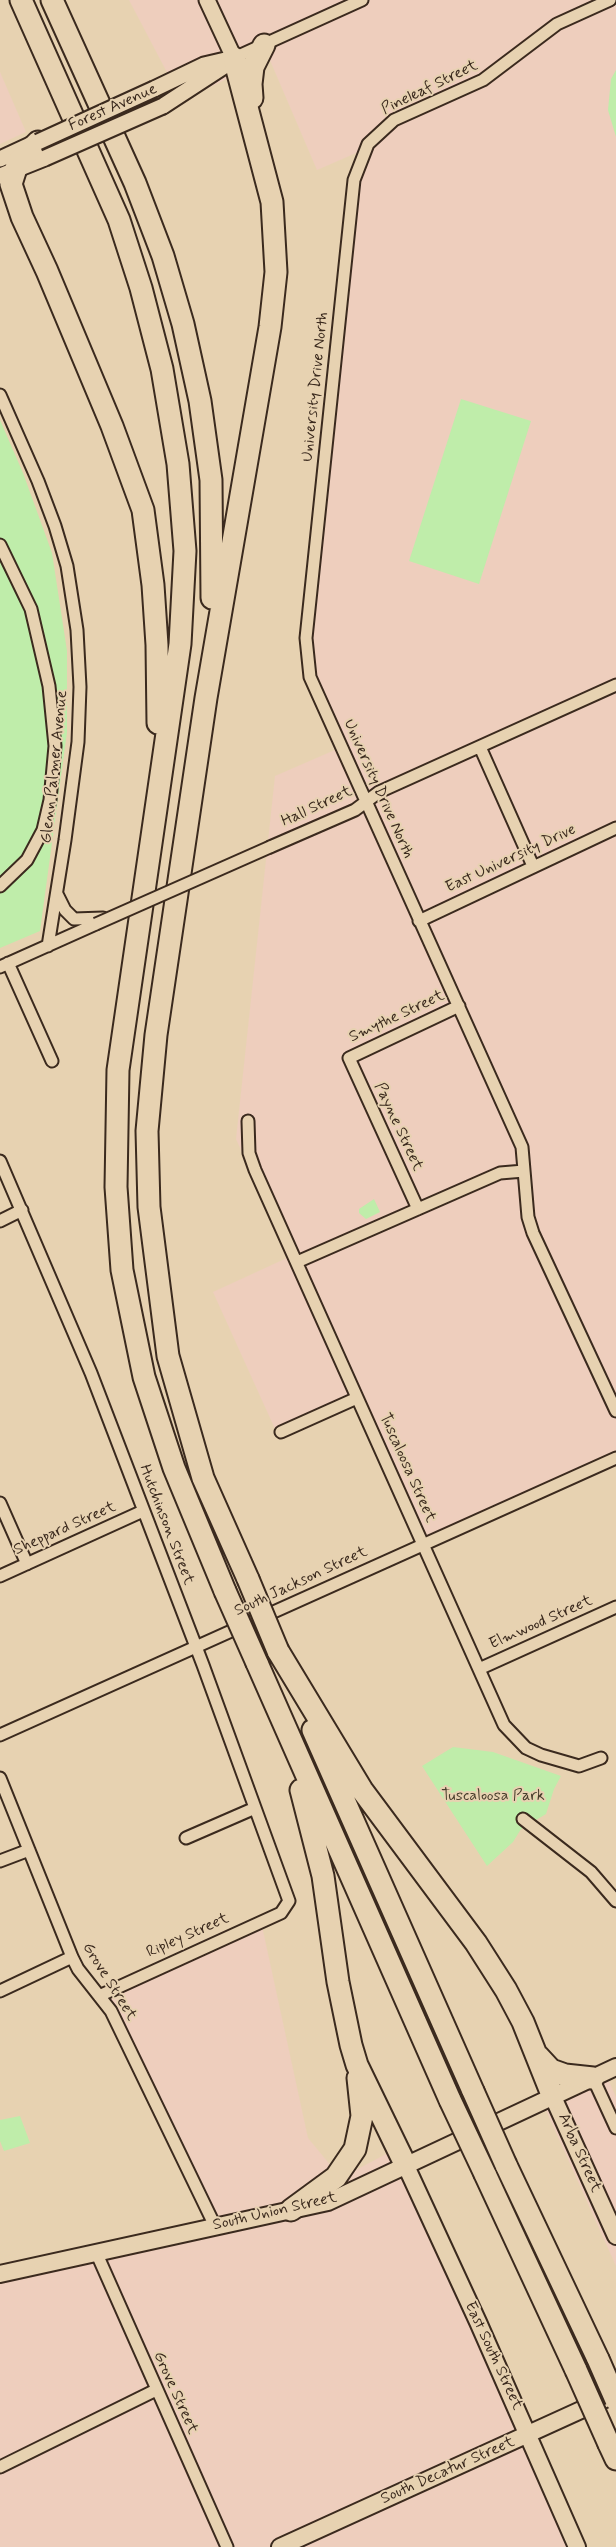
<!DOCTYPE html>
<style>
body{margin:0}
canvas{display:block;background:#e7d2b1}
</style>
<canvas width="616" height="2547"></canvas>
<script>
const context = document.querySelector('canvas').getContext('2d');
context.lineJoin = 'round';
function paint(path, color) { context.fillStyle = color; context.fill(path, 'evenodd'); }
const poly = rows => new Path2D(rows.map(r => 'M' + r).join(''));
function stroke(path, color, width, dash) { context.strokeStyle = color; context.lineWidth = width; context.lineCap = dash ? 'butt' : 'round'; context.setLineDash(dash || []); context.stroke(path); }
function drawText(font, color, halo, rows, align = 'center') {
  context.font = font + ' Mynerve,sans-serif'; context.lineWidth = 4; context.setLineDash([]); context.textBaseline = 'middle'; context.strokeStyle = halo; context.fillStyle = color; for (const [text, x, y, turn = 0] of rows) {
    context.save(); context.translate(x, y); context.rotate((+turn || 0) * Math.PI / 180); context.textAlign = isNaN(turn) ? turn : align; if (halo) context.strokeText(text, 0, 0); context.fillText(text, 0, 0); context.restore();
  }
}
const built = poly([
 [129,0,616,0,616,1450,426,1537,361,1391,275,1429,213,1292,289,1257,236,1139,275,776,344,746,312,676,309,641,357,178,370,147,317,170,269,58,182,101],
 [0,72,26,132,0,144],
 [262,1926,308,2138,341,2178,403,2145,584,2547,0,2547,0,2268,208,2221,108,1995],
 [608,2079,616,2097,616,2266,545,2108]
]);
const green = poly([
 [616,70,616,137,608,110,611,79],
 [461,399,531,421,479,584,409,561],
 [0,420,23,473,52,553,67,651,67,732,40,931,0,948],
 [374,1199,380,1212,366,1219,359,1213,359,1209],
 [453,1747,493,1752,561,1776,554,1789,546,1814,521,1829,513,1842,487,1866,422,1766],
 [20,2116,30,2143,4,2151,0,2141,0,2120]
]);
const minor = poly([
 [610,0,557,24,483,80,394,120,368,144,354,180,306,638,310,677,522,1147,528,1217,533,1233,616,1411],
 [234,58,362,0],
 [0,395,38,481,55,526,67,566,77,630,80,687,78,742,65,840,48,946],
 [0,545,31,609,49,686,55,746,50,800,43,830,27,860,0,886],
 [480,747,533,866],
 [270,847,355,810,379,792,616,685],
 [57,894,65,910,74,919,103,918],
 [419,921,616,828],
 [8,963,52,1061],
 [0,967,96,924],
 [248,1121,249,1153,255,1170,504,1725,526,1748,541,1755,579,1766,601,1758],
 [0,1161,91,1373,203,1665,289,1901,281,1913,99,1996],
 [418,1209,349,1058,459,1006],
 [0,1221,22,1210],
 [297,1262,500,1173,524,1171],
 [281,1432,357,1398],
 [0,1503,27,1564],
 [0,1576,143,1511],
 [479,1669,616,1607],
 [0,1735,616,1458],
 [0,1778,72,1957,78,1969,111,2011,215,2226],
 [523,1819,591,1872,616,1901],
 [186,1838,255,1808],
 [0,1861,29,1850],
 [0,1991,72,1957],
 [593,2078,616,2128],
 [96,2252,227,2547],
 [0,2467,156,2390]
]);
const tertiary = poly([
 [207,0,234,58],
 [154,89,204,65,234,58],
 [163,106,229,63],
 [0,159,30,145],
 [0,176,45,158]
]);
const secondary = poly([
 [553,2097,616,2236],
 [406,2166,478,2322,577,2547],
 [0,2274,328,2202,616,2067],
 [280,2547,616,2394]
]);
const motorway = poly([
 [21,0,119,220,141,288,162,369,178,464,185,551,180,644,118,1070,116,1187,122,1270,144,1377,174,1468,225,1591],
 [52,0,135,183,163,256,183,324,200,401,211,480,212,598],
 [234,58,272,202,276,272,270,327,206,698,156,1035,147,1131,149,1207,168,1356,203,1478,248,1579],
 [252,98,251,84,253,67,264,45],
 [38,142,18,162,11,184,22,217,47,271,112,426,143,510,153,585,157,645,158,723],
 [278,1651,362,1790,476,1943,506,1990,523,2022,553,2097],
 [257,1663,450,2100],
 [313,1730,473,2091],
 [301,1790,323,1876,338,1982,351,2045,357,2065,406,2166],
 [538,2056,551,2070,565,2075,593,2078],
 [506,2165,598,2359],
 [485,2174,576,2370],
 [291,2210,336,2177,355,2149,362,2116,358,2078],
 [609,2444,616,2459]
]);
const minorBridge = poly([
 [96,924,270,847]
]);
const tertiaryBridge = poly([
 [38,142,154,89],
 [45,158,163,106]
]);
const motorwayBridge = poly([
 [248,1579,278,1651],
 [225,1591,257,1663],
 [473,2091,506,2165],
 [450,2100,485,2174],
 [598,2359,616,2400],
 [576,2370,609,2444]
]);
const streetNames = [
 ["Pineleaf Street",430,88,-26],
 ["Forest Avenue",113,108,-24],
 ["University Drive North",316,387,-84],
 ["Glenn Palmer Avenue",55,767,-84],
 ["University Drive North",378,789,66],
 ["Hall Street",317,807,-25],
 ["East University Drive",511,859,-25],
 ["Smythe Street",397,1017,-25],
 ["Payne Street",398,1127,65],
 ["Tuscaloosa Street",407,1468,66],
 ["Hutchinson Street",166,1525,69],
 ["Sheppard Street",65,1529,-24],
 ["South Jackson Street",301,1582,-25],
 ["Elmwood Street",541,1623,-24],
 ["Ripley Street",188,1936,-24],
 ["Grove Street",109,1982,58],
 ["Arba Street",579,2153,66],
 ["South Union Street",275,2212,-13],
 ["East South Street",493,2356,65],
 ["Grove Street",175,2393,66],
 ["South Decatur Street",448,2471,-24]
];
const parkNames = [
 ["Tuscaloosa Park",493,1797]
];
paint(built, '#eecebd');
paint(green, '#bfedaa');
stroke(minor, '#3b2a1e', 15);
stroke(tertiary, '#3b2a1e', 19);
stroke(secondary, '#3b2a1e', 20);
stroke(motorway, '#3b2a1e', 25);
stroke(minor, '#e7d2b1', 11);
stroke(tertiary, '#e7d2b1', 15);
stroke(secondary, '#e7d2b1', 16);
stroke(motorway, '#e7d2b1', 21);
stroke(minorBridge, '#3b2a1e', 15, []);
stroke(tertiaryBridge, '#3b2a1e', 19, []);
stroke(motorwayBridge, '#3b2a1e', 25, []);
stroke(minorBridge, '#e7d2b1', 11);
stroke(tertiaryBridge, '#e7d2b1', 15);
stroke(motorwayBridge, '#e7d2b1', 21);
drawText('16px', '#3b2a1e', '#e7d2b1', streetNames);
drawText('16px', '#483e2c', '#e7d2b1', parkNames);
</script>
